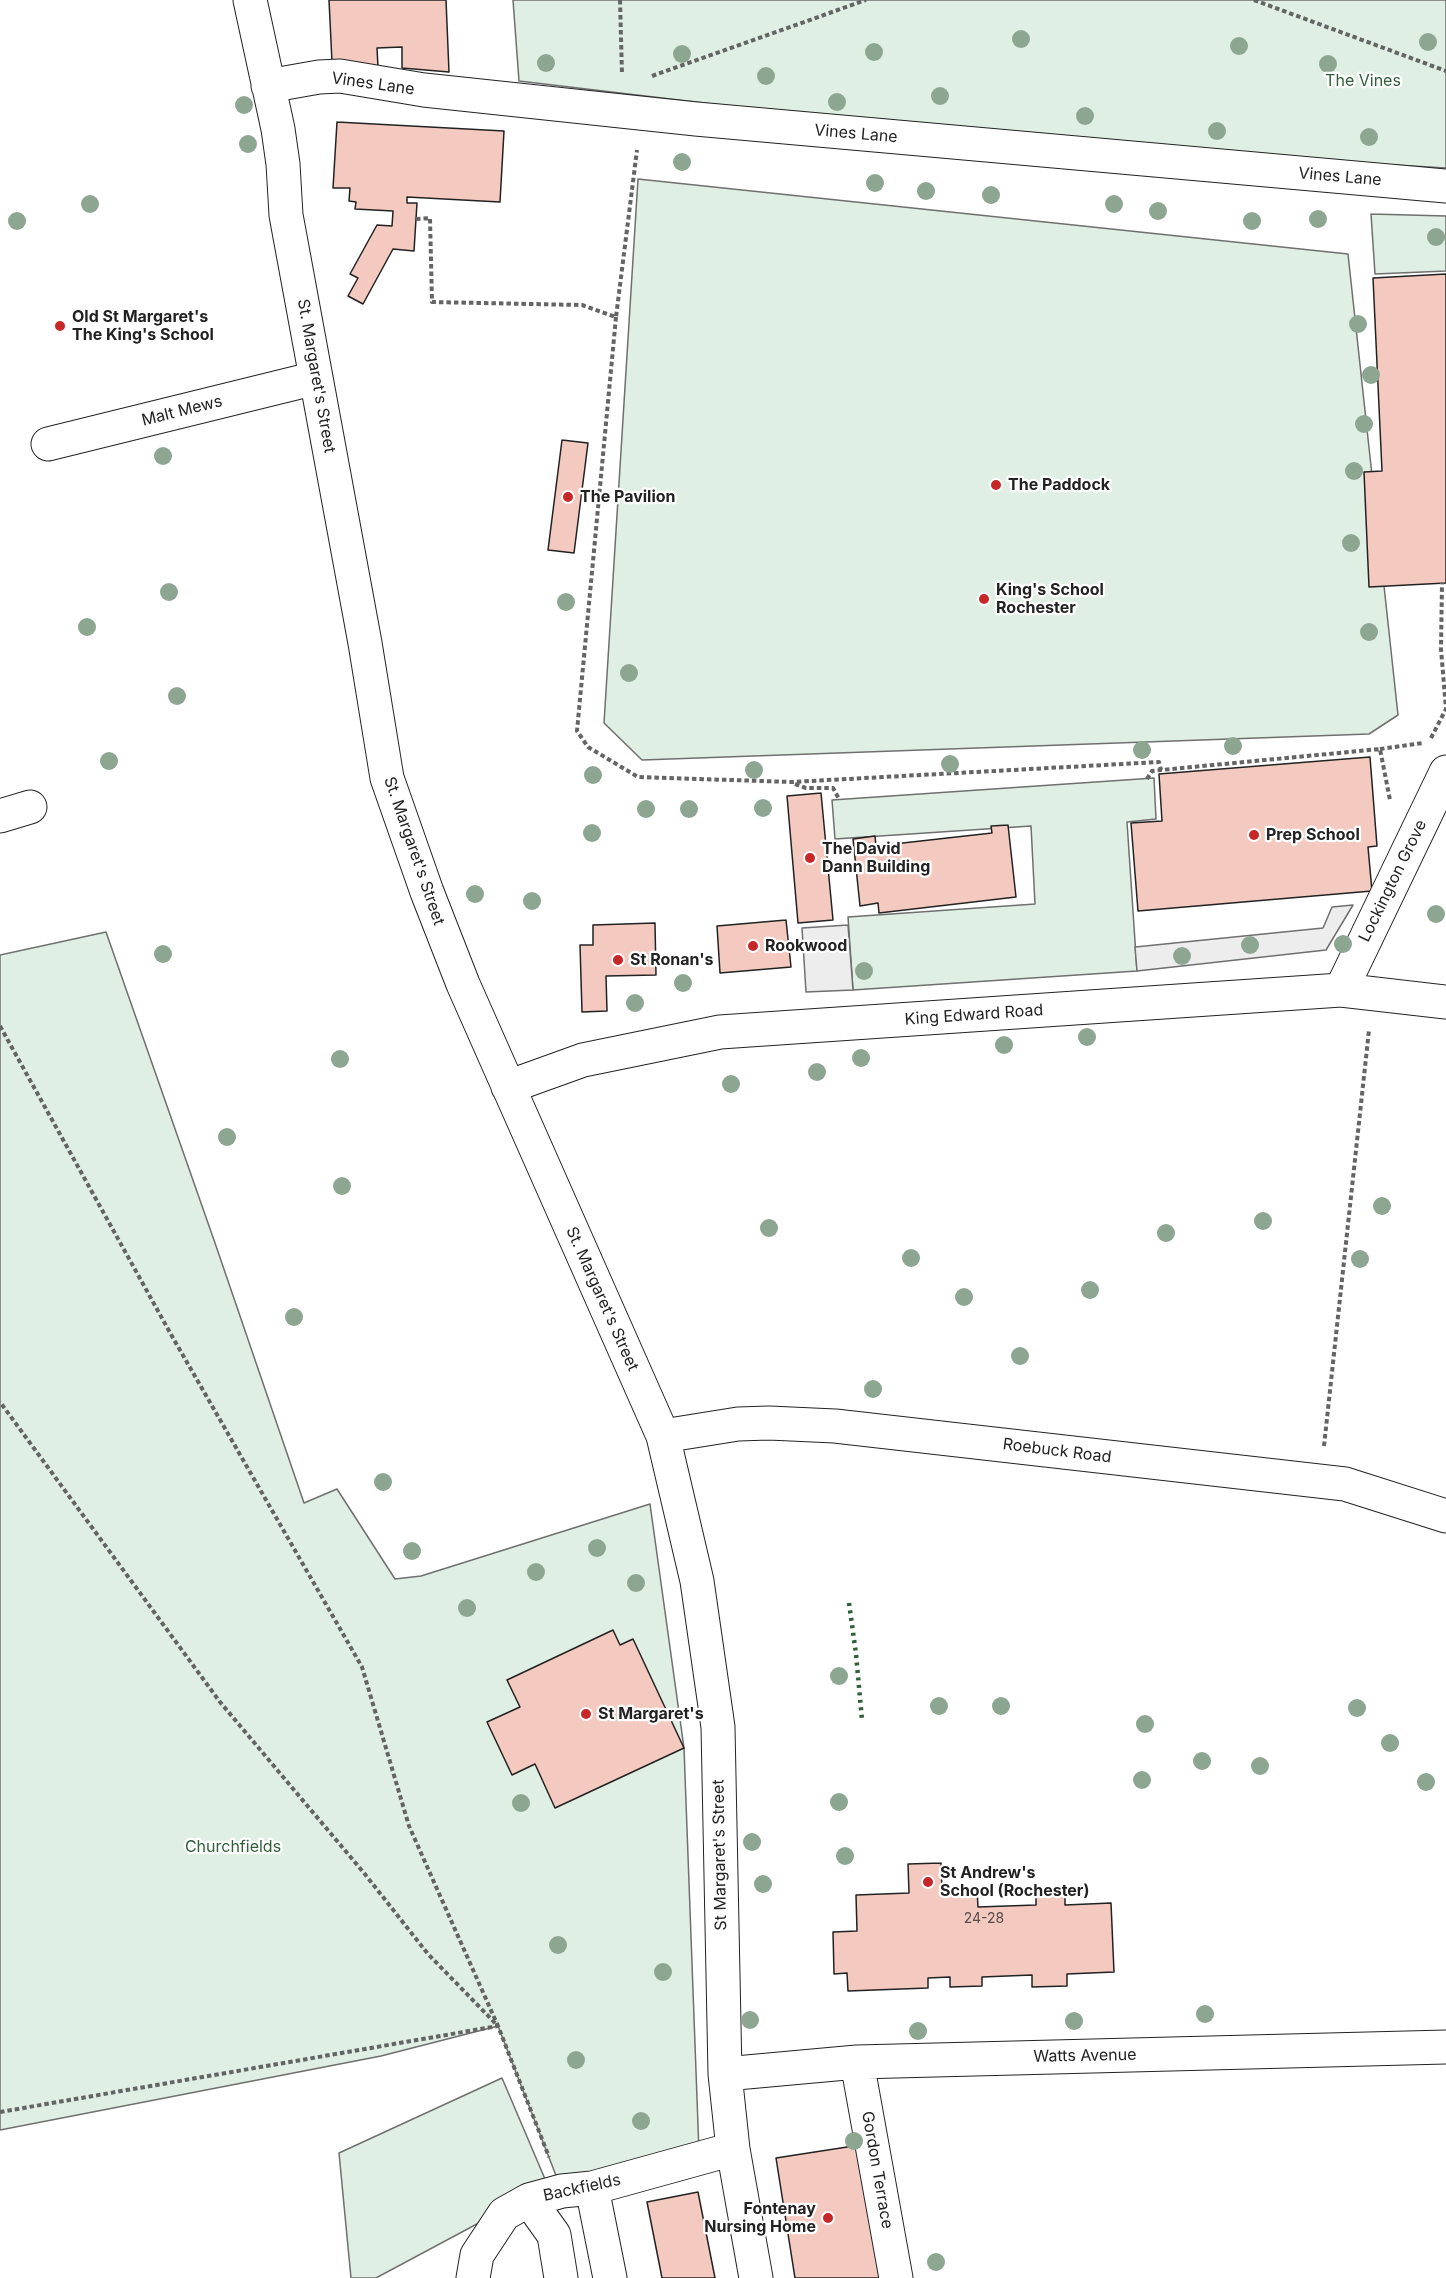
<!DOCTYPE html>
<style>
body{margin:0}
canvas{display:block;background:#fff}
</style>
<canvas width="1446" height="2278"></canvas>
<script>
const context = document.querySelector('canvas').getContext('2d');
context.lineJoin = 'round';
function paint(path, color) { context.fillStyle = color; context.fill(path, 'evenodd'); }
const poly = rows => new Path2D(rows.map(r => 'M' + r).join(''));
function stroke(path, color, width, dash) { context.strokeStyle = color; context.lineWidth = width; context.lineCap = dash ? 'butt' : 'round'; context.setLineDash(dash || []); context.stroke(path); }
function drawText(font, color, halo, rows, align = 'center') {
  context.font = font + ' Inter,sans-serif'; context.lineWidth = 4.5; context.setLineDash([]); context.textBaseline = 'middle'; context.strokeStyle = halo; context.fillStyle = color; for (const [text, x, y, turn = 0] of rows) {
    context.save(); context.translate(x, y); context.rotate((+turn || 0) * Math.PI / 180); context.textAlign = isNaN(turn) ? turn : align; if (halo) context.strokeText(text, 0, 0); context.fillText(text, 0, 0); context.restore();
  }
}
const green = poly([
 [513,0,1446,0,1446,168,1058,145,519,81,513,0],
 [638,179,1348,254,1398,715,1369,734,642,760,604,723,638,179],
 [1371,214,1446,216,1446,271,1375,274,1371,214],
 [1154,778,1156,819,1127,822,1137,971,853,990,848,917,1035,904,1031,826,835,839,832,800,1154,778],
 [106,932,215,1243,304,1503,337,1489,395,1579,421,1576,650,1504,684,1748,699,2152,562,2191,498,2026,381,2056,0,2130,0,955,106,932],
 [502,2078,548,2186,376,2278,351,2278,339,2153,502,2078]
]);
const parking = poly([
 [1353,905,1326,950,1137,971,1135,947,1323,928,1332,907,1353,905],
 [848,925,853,990,806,992,802,928,848,925]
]);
const building = poly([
 [329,0,446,0,449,72,402,68,402,47,377,48,378,67,332,62,329,0],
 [337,122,504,131,500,202,407,197,407,203,417,203,414,251,393,249,363,304,348,296,358,278,350,274,377,225,392,226,393,211,355,209,356,202,349,201,350,188,333,188,337,122],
 [1446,274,1446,583,1369,587,1364,472,1382,471,1373,278,1446,274],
 [562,440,588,443,574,553,548,550,562,440],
 [1370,757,1377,846,1368,847,1372,891,1138,911,1131,823,1162,821,1159,774,1370,757],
 [821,793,833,920,798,923,787,796,821,793],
 [1008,825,1016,897,879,913,878,903,860,906,853,839,875,836,876,846,992,833,991,826,1008,825],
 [786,920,791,967,720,973,717,926,786,920],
 [655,923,656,975,606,976,607,1011,582,1012,580,945,593,945,593,925,655,923],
 [613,1630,620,1645,633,1639,684,1748,555,1808,535,1764,512,1775,487,1722,520,1707,507,1680,613,1630],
 [941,1863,942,1890,977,1889,978,1907,1036,1905,1036,1896,1065,1895,1065,1905,1111,1903,1114,1972,1067,1974,1067,1986,1032,1987,1032,1975,982,1977,982,1986,950,1987,950,1977,928,1978,928,1988,848,1991,847,1973,834,1974,833,1932,857,1931,856,1895,909,1893,908,1864,941,1863],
 [860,2145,880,2278,795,2278,776,2158,860,2145],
 [698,2192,715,2278,662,2278,647,2202,698,2192]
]);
const path = poly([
 [620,0,622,74],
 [1254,0,1446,71],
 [652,76,866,0],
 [416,219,430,218,432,302,582,305,616,317,637,150],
 [616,317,577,731,588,747,638,777,792,782,1159,762,1161,770],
 [1431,738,1446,709,1441,649,1442,583],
 [1380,749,1423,743],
 [1147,779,1152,771,1161,770,1380,749,1390,800],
 [795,784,806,788,833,788,839,799],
 [0,1026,173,1338,362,1667,409,1826,498,2026,428,1954,364,1873,220,1702,0,1402],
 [1324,1446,1369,1030],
 [0,2112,498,2026,549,2157]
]);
const minor = poly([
 [250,0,278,129,283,164,286,215,365,643,387,778,427,892,463,984,663,1436,697,1581,718,1727,725,2074,733,2149,756,2278],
 [268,86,319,77,340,76,424,90,696,119,1446,186],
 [48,444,316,378],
 [0,816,30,807],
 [1341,990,1446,772],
 [508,1087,583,1060,720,1032,1341,990,1446,1002],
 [663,1436,738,1424,769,1423,835,1426,1345,1484,1446,1516],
 [857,2062,896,2278],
 [725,2074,857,2062,1446,2047],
 [592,2188,610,2278],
 [529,2200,554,2235,561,2278],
 [473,2278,477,2255,504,2214,529,2200,562,2191,592,2188,733,2149]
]);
const hedge = poly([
 [849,1603,856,1654,862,1720]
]);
const trees = [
 [1021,39],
 [1428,42],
 [1239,46],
 [874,52],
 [682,54],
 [546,63],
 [1328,64],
 [766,76],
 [940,96],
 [837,102],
 [244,105],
 [1085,116],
 [1217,131],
 [1369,137],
 [248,144],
 [682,162],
 [875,183],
 [926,191],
 [991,195],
 [90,204],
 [1114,204],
 [1158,211],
 [1318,219],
 [17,221],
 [1252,221],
 [1436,237],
 [1358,324],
 [1371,375],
 [1364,424],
 [163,456],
 [1354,471],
 [1351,543],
 [169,592],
 [566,602],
 [87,627],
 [1369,632],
 [629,673],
 [177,696],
 [1233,746],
 [1142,750],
 [109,761],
 [950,764],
 [754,770],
 [593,775],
 [763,808],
 [646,809],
 [689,809],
 [592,833],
 [475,894],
 [532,901],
 [1436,914],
 [1343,944],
 [1250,945],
 [163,954],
 [1182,956],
 [864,971],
 [683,983],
 [635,1003],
 [1087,1037],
 [1004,1045],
 [861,1058],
 [340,1059],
 [817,1072],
 [731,1084],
 [227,1137],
 [342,1186],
 [1382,1206],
 [1263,1221],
 [769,1228],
 [1166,1233],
 [911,1258],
 [1360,1259],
 [1090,1290],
 [964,1297],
 [294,1317],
 [1020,1356],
 [873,1389],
 [383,1482],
 [597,1548],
 [412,1551],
 [536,1572],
 [636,1583],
 [467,1608],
 [839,1676],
 [939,1706],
 [1001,1706],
 [1357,1708],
 [1145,1724],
 [1390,1743],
 [1202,1761],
 [1260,1766],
 [1142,1780],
 [1426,1782],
 [839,1802],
 [521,1803],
 [752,1842],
 [845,1856],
 [763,1884],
 [558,1945],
 [663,1972],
 [1205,2014],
 [750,2020],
 [1074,2021],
 [918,2031],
 [576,2060],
 [641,2121],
 [854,2141],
 [936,2262]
];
const markers = [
 [60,326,6,"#c62828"],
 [996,485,6,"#c62828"],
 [568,497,6,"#c62828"],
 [984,599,6,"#c62828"],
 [1254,835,6,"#c62828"],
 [810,858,6,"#c62828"],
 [753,946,6,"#c62828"],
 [618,960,6,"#c62828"],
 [586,1714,6,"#c62828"],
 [928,1882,6,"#c62828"],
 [828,2218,6,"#c62828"]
];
const numberNames = [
 ["24-28",984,1919]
];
const parkNames = [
 ["The Vines",1363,81],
 ["Churchfields",233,1847]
];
const streetNames = [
 ["Vines Lane",373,84,8],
 ["Vines Lane",856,134,5],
 ["Vines Lane",1340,177,5],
 ["St. Margaret's Street",316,376,80],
 ["Malt Mews",182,411,-14],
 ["St. Margaret's Street",414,851,71],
 ["Lockington Grove",1393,881,-64],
 ["King Edward Road",974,1015,-4],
 ["St. Margaret's Street",602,1299,66],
 ["Roebuck Road",1057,1451,7],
 ["St Margaret's Street",720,1855,-91],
 ["Watts Avenue",1085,2056,-1],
 ["Gordon Terrace",877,2170,80],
 ["Backfields",582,2188,-12]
];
const poiNames = [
 ["Old St Margaret's",72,317],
 ["The King's School",72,335],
 ["The Paddock",1008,485],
 ["The Pavilion",580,497],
 ["King's School",996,590],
 ["Rochester",996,608],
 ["Prep School",1266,835],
 ["The David",822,849],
 ["Dann Building",822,867],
 ["Rookwood",765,946],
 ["St Ronan's",630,960],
 ["St Margaret's",598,1714],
 ["St Andrew's",940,1873],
 ["School (Rochester)",940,1891],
 ["Fontenay",816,2209,"right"],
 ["Nursing Home",816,2227,"right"]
];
paint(green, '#e0efe3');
stroke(green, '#6f6f6f', 1.5);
paint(parking, '#ededed');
stroke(parking, '#6f6f6f', 1.5);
paint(building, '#f3c9c0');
stroke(building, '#222', 1.5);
stroke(minor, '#222', 35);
stroke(path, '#646464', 4, [4.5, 3]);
stroke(minor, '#fff', 33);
stroke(hedge, '#2f5e38', 4.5, [3, 4.5]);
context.fillStyle = '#8da692';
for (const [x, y] of trees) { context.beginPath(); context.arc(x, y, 9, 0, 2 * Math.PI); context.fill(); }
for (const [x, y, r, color] of markers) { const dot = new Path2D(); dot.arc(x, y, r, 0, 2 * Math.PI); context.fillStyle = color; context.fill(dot); stroke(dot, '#fff', 2); }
drawText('14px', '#564c4a', null, numberNames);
drawText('16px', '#2f5e38', '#fff', parkNames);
drawText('16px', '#222', '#fff', streetNames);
drawText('bold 16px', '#222', '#fff', poiNames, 'left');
</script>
